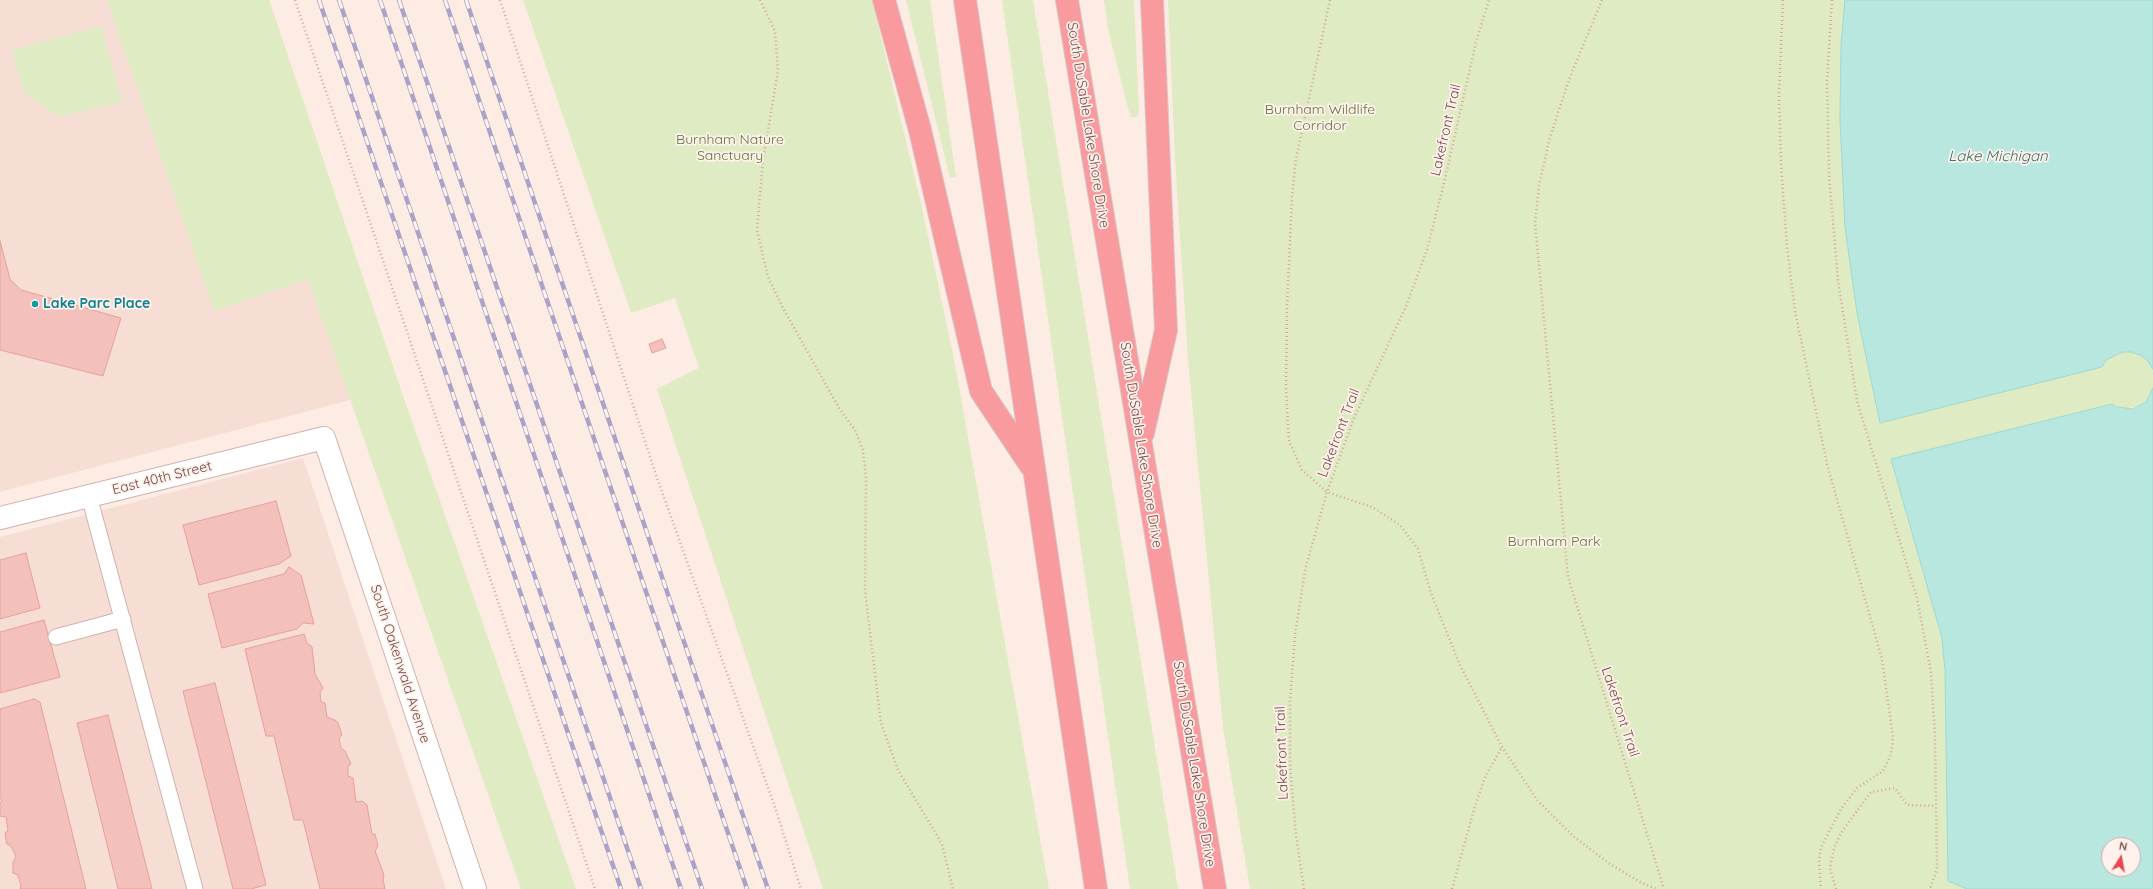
<!DOCTYPE html>
<style>
body{margin:0}
#map{position:relative;width:2153px;height:889px;overflow:hidden;background:#fdece4;font-family:Quicksand,sans-serif}
canvas{display:block}
.north{position:absolute;left:2101px;top:837px;width:40px;height:40px;box-sizing:border-box;background:#fff1eb;border:1px solid #c8afaa;border-radius:50%;rotate:11deg;font-size:11px;font-weight:700;line-height:16px;text-align:center;color:#764b49}
.north::after{content:'';display:block;margin:auto;width:14px;height:18px;background:#e94754;clip-path:polygon(50% 0,100% 100%,50% 72%,0 100%)}
</style>
<div id="map">
<canvas width="2153" height="889"></canvas>
<div class="north">N</div>
</div>
<script>
const context = document.querySelector('canvas').getContext('2d');
context.lineJoin = 'round';
function paint(path, color) { context.fillStyle = color; context.fill(path, 'evenodd'); }
const poly = rows => new Path2D(rows.map(r => 'M' + r).join(''));
function stroke(path, color, width, dash) { context.strokeStyle = color; context.lineWidth = width; context.lineCap = dash ? 'butt' : 'round'; context.setLineDash(dash || []); context.stroke(path); }
function drawText(font, color, halo, rows, align = 'center') {
  context.font = font + ' Quicksand,sans-serif'; context.lineWidth = 3.5; context.setLineDash([]); context.textBaseline = 'middle'; context.strokeStyle = halo; context.fillStyle = color; for (const [text, x, y, turn = 0] of rows) {
    context.save(); context.translate(x, y); context.rotate((+turn || 0) * Math.PI / 180); context.textAlign = isNaN(turn) ? turn : align; if (halo) context.strokeText(text, 0, 0); context.fillText(text, 0, 0); context.restore();
  }
}
const residential = poly([
 [0,0,269,0,400,387,0,492],
 [303,458,446,889,0,889,0,537]
]);
const green = poly([
 [107,0,269,0,400,387,576,889,521,889,308,279,214,311],
 [523,0,872,0,920,199,954,359,1049,889,823,889,657,389,699,368,675,298,631,313],
 [906,0,930,0,956,177,950,178],
 [1002,0,1033,0,1178,889,1130,889],
 [1104,0,1134,0,1139,113,1136,117,1132,117,1129,112,1108,29],
 [1168,0,1845,0,1841,45,1840,119,1845,227,1857,313,1880,423,2102,367,2106,360,2122,352,2131,352,2140,355,2147,360,2153,369,2153,389,2150,397,2140,406,2123,409,2112,404,1891,459,1942,638,1945,670,1948,881,1967,889,1250,889,1223,728,1188,360,1175,159],
 [101,26,122,102,59,117,24,93,12,50]
]);
const water = poly([
 [1845,0,2153,0,2153,369,2147,360,2140,355,2131,352,2122,352,2106,360,2102,367,1880,423,1857,313,1845,227,1840,119,1841,45,1845,0],
 [2153,388,2153,889,1967,889,1948,881,1945,670,1942,638,1891,459,2112,404,2117,407,2133,409,2146,402,2153,388],
 [2109,845,2133,845,2133,869,2109,869,2109,845]
]);
const building = poly([
 [0,241,10,279,21,290,121,318,103,376,0,350,0,241],
 [662,339,666,348,652,353,649,344,662,339],
 [276,501,291,556,279,564,199,585,183,525,276,501],
 [26,553,40,608,0,619,0,560,26,553],
 [289,567,301,575,314,624,303,623,297,629,222,648,208,594,284,574,289,567],
 [44,620,60,677,0,693,0,632,44,620],
 [304,634,307,643,312,647,315,674,323,688,320,692,321,702,325,703,327,717,335,720,338,723,342,735,339,738,341,748,345,751,351,764,348,766,348,776,353,778,356,802,362,801,367,805,372,834,375,834,378,846,375,851,384,875,383,879,385,889,320,889,303,820,294,820,274,736,266,736,245,649,304,634],
 [215,683,266,885,251,889,233,889,183,691,215,683],
 [34,699,40,702,86,889,20,889,21,886,18,875,13,873,13,862,16,857,11,846,7,844,5,833,8,831,6,817,0,816,0,803,2,801,0,797,0,709,34,699],
 [108,715,152,889,118,889,77,723,108,715]
]);
const path = poly([
 [295,0,595,889],
 [500,0,656,475,776,810,801,889],
 [760,0,775,31,778,71,763,160,757,230,768,277,783,308,839,408,855,430,863,450,866,476,865,591,881,723,898,770,942,844,953,889],
 [1330,0,1296,159,1292,196,1287,308,1286,389,1289,441,1302,470,1327,492,1372,507,1400,525,1418,549,1431,593,1459,663,1502,747,1537,800,1573,836,1607,862,1640,882,1656,889],
 [1602,0,1570,77,1550,137,1539,186,1535,223,1568,577,1664,889],
 [1783,0,1779,94,1781,163,1787,247,1795,311,1827,464,1882,659,1893,737,1891,755,1883,771,1857,788,1841,809,1821,847,1819,862,1821,889],
 [1832,0,1827,81,1829,175,1838,281,1857,401,1917,598,1931,672,1935,737,1937,869,1930,889],
 [1304,889,1296,835,1290,765,1290,701,1295,635,1305,570,1327,492,1354,418,1407,304,1427,250,1445,179,1476,42,1489,0],
 [1452,889,1475,806,1486,775,1502,747],
 [1836,889,1830,868,1834,848,1841,833,1871,792,1895,788,1907,805,1936,806]
]);
const service = poly([
 [89,496,195,889],
 [56,637,123,619]
]);
const minor = poly([
 [0,518,324,438,475,889]
]);
const motorway = poly([
 [884,0,920,130,981,391,1031,466],
 [965,0,1096,889],
 [1067,0,1215,889],
 [1143,433,1166,330,1152,0]
]);
const rail = poly([
 [319,0,621,889],
 [339,0,641,889],
 [380,0,681,889],
 [399,0,702,889],
 [445,0,747,889],
 [466,0,768,889]
]);
const markers = [
 [35,304,4,"#0f9aa8"]
];
const parkNames = [
 ["Burnham Wildlife",1320,110],
 ["Corridor",1320,126],
 ["Burnham Nature",730,140],
 ["Sanctuary",730,156],
 ["Burnham Park",1554,542]
];
const streetNames = [
 ["South DuSable Lake Shore Drive",1088,125,81],
 ["Lakefront Trail",1446,130,-77],
 ["Lakefront Trail",1339,433,-69],
 ["South DuSable Lake Shore Drive",1141,445,81],
 ["East 40th Street",162,478,-14],
 ["South Oakenwald Avenue",400,664,72],
 ["Lakefront Trail",1620,712,72],
 ["Lakefront Trail",1282,753,-92],
 ["South DuSable Lake Shore Drive",1194,764,81]
];
const cultureNames = [
 ["Lake Parc Place",43,304]
];
const waterNames = [
 ["Lake Michigan",1998,156]
];
paint(residential, '#f7ded5');
paint(green, '#dfebc2');
paint(water, '#b8e7df');
stroke(water, '#9ed9d0', 1);
paint(building, '#f3c0bb');
stroke(building, '#e6a19b', 1);
stroke(service, '#d0b2ad', 17);
stroke(minor, '#d0b2ad', 24);
stroke(motorway, '#d6c9c8', 24);
stroke(path, '#d8a39e', 2.5, [1, 3]);
stroke(service, '#fff', 15);
stroke(minor, '#fff', 22);
stroke(motorway, '#f89a9e', 22);
stroke(rail, '#aba2c7', 4.5);
stroke(rail, '#fff1eb', 3, [9]);
for (const [x, y, r, color] of markers) { const dot = new Path2D(); dot.arc(x, y, r, 0, 2 * Math.PI); context.fillStyle = color; context.fill(dot); stroke(dot, '#fff1eb', 1.5); }
drawText('14px', '#5f763e', '#fff1eb', parkNames);
drawText('14px', '#764b49', '#fff1eb', streetNames);
drawText('bold 14px', '#0d838f', '#fff1eb', cultureNames, 'left');
drawText('italic 15px', '#3a746d', '#fff1eb', waterNames);
</script>
